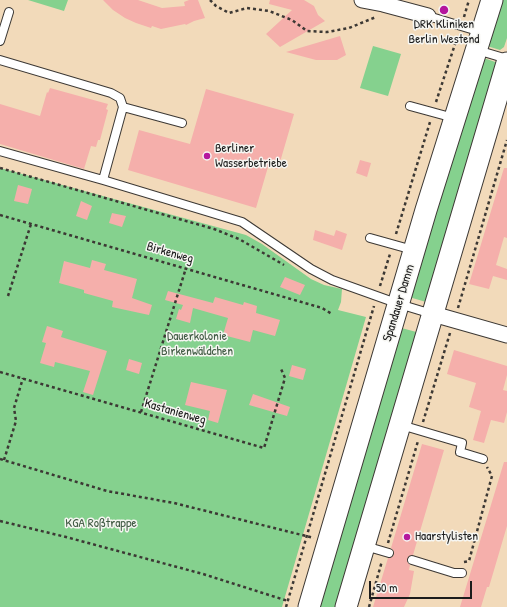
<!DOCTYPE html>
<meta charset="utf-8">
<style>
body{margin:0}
#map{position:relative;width:507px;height:607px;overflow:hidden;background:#f2daba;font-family:"Patrick Hand",sans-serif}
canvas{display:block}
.scale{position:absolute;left:369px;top:581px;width:103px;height:18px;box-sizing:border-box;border:2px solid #1c1c1c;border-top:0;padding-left:5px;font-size:12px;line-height:14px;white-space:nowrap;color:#1c1c1c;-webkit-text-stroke:3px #f6f6f2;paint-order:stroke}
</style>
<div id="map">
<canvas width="507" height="607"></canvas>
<div class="scale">50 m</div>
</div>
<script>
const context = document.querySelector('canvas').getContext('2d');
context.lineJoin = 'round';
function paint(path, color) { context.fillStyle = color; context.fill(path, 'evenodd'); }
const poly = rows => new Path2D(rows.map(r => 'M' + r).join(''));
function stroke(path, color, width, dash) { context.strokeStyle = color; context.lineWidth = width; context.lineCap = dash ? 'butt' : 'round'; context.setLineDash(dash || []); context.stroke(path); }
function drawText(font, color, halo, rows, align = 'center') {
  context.font = font + ' "Patrick Hand",sans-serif'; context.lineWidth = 3; context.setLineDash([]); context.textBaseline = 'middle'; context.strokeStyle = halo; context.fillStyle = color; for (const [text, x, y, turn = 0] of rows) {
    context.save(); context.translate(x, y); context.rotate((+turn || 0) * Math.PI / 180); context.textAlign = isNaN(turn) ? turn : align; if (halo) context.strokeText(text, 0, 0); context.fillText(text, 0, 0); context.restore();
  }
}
const green = poly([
 [28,0,68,0,64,11],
 [499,0,507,0,507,38,504,47,500,50,487,46],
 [373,46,401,54,388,96,360,88],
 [484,58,498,63,426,302,409,297],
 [0,168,246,235,262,244,311,279,324,285,342,289,341,302,338,310,366,317,282,607,0,607],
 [398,327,420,333,339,607,316,607]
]);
const building = poly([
 [103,0,138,0,162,8,185,6,184,2,189,0,198,0,205,18,194,21,186,25,185,24,161,29,152,26,151,28,136,23,125,18,113,10],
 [270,0,304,0,314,6,318,15,325,21,280,47,266,34,292,10,269,4],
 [340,36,346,55,337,60,316,60,286,52],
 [50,88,108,104,106,109,108,110,100,140,98,140,96,147,91,146,84,169,0,144,0,104,40,116,47,92,48,93],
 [206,89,294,114,278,169,268,167,256,208,128,170,139,130,190,144],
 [360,160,371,163,367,177,356,173],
 [504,168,507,168,507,238,504,237,496,265,507,269,507,280,493,276,489,289,469,284],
 [18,185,32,189,28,204,14,201],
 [81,201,92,206,87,220,76,216],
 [112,213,126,216,122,227,109,223],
 [315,230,334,236,336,230,347,234,342,250,313,240],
 [92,260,106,264,104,270,137,279,132,298,152,305,149,315,112,307,113,301,84,293,84,290,59,283,64,261,90,268],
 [285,277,305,285,300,295,280,287],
 [168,291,213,303,215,297,243,305,244,302,257,306,256,313,280,320,275,336,253,330,250,342,223,335,228,318,193,308,190,323,176,319,179,309,181,310,183,305,165,300],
 [47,326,63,331,61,337,107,351,93,395,83,392,90,371,55,362,54,367,40,363,46,343,42,342],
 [454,350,507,366,507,375,503,390,507,391,507,412,504,423,491,420,484,443,473,440,481,411,469,407,476,383,447,374],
 [129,359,142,363,139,374,126,370],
 [292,365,306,369,303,380,289,376],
 [191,382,227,390,218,423,208,420,210,411,185,405],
 [253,394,290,407,287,416,249,405],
 [422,444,444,450,413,555,409,556,407,559,408,563,410,565,409,570,414,571,410,594,404,607,373,607,388,558,392,557,394,555,394,551,391,548],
 [504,462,507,462,507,526,489,587,487,587,481,607,460,607]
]);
const path = poly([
 [210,0,216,6,229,13,247,8,269,11,292,20,307,31,327,32,349,28,376,17],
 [464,17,469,0],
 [436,102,458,35],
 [0,168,214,229,239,239,284,265],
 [0,215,322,308,332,314],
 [396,234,430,122],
 [380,286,390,254],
 [8,296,31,224],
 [458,308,507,140],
 [0,372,264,448,285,378,281,369],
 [141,412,186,268],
 [423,422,450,333],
 [0,459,107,491,174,503,314,538],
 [4,460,16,421,14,408,23,378],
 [0,521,66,537,203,574,288,601],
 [388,543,418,441],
 [464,562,469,561,492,476,487,467],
 [286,607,374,306],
 [369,607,382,561]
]);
const service = poly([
 [428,16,481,32],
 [0,41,9,12],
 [477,50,507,59],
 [0,60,111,93,120,98,123,107,103,180],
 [410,106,454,118],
 [123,107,182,123],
 [0,151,103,180,242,222,311,269,332,280,399,304,432,314],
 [370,238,413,250],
 [401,425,462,443,460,452,483,459],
 [365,546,389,553],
 [412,560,454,573,462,573]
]);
const minor = poly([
 [362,0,383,4,428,16],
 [433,314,507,335]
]);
const secondary = poly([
 [309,607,426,210,492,0],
 [346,607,507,63]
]);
const markers = [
 [444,10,5,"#b5179e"],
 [207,156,4,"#b5179e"],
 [407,537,4,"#b5179e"]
];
const poiNames = [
 ["DRK Kliniken",444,25,"center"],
 ["Berlin Westend",444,40,"center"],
 ["Berliner",215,149],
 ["Wasserbetriebe",215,164],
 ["Haarstylisten",415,537]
];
const streetNames = [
 ["Birkenweg",170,253,16],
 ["Spandauer Damm",399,303,-73],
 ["Kastanienweg",175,412,16]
];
const parkNames = [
 ["Dauerkolonie",197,337],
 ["Birkenwäldchen",197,352],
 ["KGA Roßtrappe",101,524]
];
paint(green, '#85d18e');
paint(building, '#f5afab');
stroke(service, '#3c3834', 10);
stroke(minor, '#3c3834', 17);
stroke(secondary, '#3c3834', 23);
stroke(path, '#3c3834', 2.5, [3, 3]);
stroke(service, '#fff', 8);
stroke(minor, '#fff', 15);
stroke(secondary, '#fff', 21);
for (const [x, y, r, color] of markers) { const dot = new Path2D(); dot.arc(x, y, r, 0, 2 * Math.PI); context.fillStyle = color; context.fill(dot); stroke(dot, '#f6f6f2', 1.5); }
drawText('13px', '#1c1c1c', '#f6f6f2', poiNames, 'left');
drawText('13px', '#1c1c1c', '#f6f6f2', streetNames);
drawText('13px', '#415b44', '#f6f6f2', parkNames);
</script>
